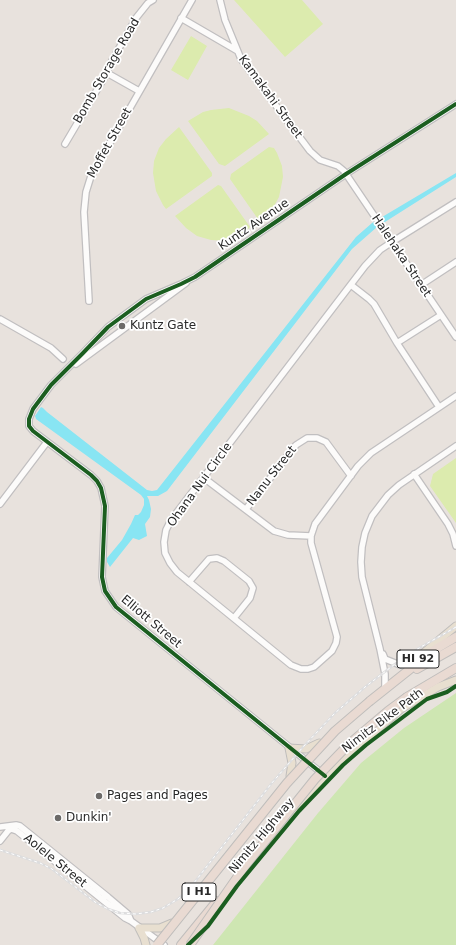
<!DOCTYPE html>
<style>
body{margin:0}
canvas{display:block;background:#e8e2dd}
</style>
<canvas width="456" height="945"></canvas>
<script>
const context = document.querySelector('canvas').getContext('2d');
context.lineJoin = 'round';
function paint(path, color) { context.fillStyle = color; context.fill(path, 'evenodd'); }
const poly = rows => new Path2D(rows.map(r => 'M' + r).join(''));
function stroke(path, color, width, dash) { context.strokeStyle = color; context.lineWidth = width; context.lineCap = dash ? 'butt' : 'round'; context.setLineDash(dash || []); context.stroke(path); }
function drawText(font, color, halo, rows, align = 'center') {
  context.font = font + ' "DejaVu Sans",sans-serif'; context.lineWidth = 3.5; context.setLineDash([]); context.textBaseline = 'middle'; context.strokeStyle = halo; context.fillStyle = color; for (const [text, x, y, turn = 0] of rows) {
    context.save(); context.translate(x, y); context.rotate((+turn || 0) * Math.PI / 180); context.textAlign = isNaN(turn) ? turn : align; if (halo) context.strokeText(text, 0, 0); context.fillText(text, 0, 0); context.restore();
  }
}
const green = poly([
 [456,693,456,945,213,945,318,813,361,763,404,728]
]);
const pitch = poly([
 [234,0,302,0,323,24,285,57],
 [191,36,207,46,188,80,171,70],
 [229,108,249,116,257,121,269,134,225,166,219,164,188,121,203,112,211,110],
 [179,127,212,173,212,176,166,209,163,205,156,191,153,173,154,161,159,148,166,139],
 [269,147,274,148,277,153,282,166,283,177,279,197,273,208,260,222,230,179,231,174],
 [218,185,221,186,250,227,245,232,236,238,228,241,211,240,197,236,186,228,175,216],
 [456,458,456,523,430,486,433,474]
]);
const water = poly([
 [456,173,456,177,377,227,352,249,167,491,158,496,147,496,149,500,151,509,150,517,145,524,147,536,139,540,133,538,110,567,107,562,107,558,122,540,131,524,135,515,138,515,141,512,144,505,144,499,141,495,36,419,35,416,41,407,43,408,47,412,147,490,152,491,157,490,356,237,372,223]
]);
const minor = poly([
 [220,0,225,20,241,59,310,151,320,160,338,166,344,171,456,337],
 [181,18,236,50],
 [107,73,139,91],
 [65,144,107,73,109,66,136,18,148,3,153,0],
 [456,202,392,242,380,250,365,266,171,520,166,530,164,542,165,553,170,563,177,572,291,665,301,669,308,669,314,667,332,651,336,643,337,637,311,543,311,536,315,524,358,466,371,453,456,396],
 [351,285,369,299,374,304,397,343],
 [421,285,456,262],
 [89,301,84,212,86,192,91,176,192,0],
 [0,319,51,348,63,359],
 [76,364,186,283],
 [439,407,397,343,441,315],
 [414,474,448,524,453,534,456,546],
 [204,478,274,531,288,535,311,536],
 [0,504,47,442],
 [246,509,296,445,307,438,317,438,326,442,351,476],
 [189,582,209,559,217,558,224,561,249,581,253,588,250,598,234,618],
 [383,654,385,659,400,665,416,660],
 [385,686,385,674,380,649,362,577,361,562,362,547,365,533,372,516,388,495,399,485,456,446],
 [324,775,116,607,105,591,102,577,105,506,101,488,97,481,91,475,33,431,29,426,29,419,33,409,51,385,83,353,108,327,146,299,181,284,195,277,346,174,456,104],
 [0,827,16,825,20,826,108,897,128,914,131,921],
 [0,841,8,831,11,829,17,831,125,918,131,921,164,945]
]);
const major = poly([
 [421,655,456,626],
 [290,776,292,763,289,748,306,749,319,743],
 [272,839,325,776,360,744,401,709,438,687,456,680],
 [139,928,160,928,172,923],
 [139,928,144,938,146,945]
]);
const highway = poly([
 [417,669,456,647],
 [407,697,456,668],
 [370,701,434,650,456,637],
 [181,945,217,901]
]);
const rail = poly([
 [0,850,40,863,52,869,95,902,108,909,120,913,136,914,151,912,163,908,178,899,190,888,271,784,303,747,335,713,365,687,395,664,419,648,456,627]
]);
const highwayBridge = poly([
 [157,945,287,783,335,731,370,701],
 [190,945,245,866,315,779,349,744,388,711,407,697]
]);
const cycleway = poly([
 [325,776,116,607,105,591,102,577,105,506,101,488,97,481,91,475,33,431,29,426,29,419,33,409,51,385,83,353,108,327,146,299,181,284,195,277,346,174,456,104],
 [188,945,208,926,237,886,299,811,343,765,366,745,427,699,447,692,456,686]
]);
const markers = [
 [122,326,4,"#6c6a68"],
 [99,796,4,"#6c6a68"],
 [58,818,4,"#6c6a68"]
];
const shields = [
 [418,659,42],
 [199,892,34]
];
const shieldNames = [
 ["HI 92",418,659],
 ["I H1",199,892]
];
const streetNames = [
 ["Bomb Storage Road",107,71,-60],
 ["Kamakahi Street",270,97,54],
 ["Moffet Street",110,143,-61],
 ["Kuntz Avenue",254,225,-34],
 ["Halehaka Street",401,256,56],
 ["Nanu Street",272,476,-52],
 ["Ohana Nui Circle",200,485,-54],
 ["Elliott Street",151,622,40],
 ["Nimitz Bike Path",383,721,-37],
 ["Nimitz Highway",262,836,-50],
 ["Aolele Street",55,861,39]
];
const poiNames = [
 ["Kuntz Gate",130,326],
 ["Pages and Pages",107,796],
 ["Dunkin'",66,818]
];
paint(green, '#cee6b2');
paint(pitch, '#dcebae');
paint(water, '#88e5f3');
stroke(minor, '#c1bfc0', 8);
stroke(major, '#c0bebc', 9);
stroke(highway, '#c0bebc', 10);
stroke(minor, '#fcfbfa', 5.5);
stroke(major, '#e8dfd0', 7);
stroke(highway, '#e9dad2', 8);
stroke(rail, '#ddddde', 2.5);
stroke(rail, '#fff', 1, [3]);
stroke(highwayBridge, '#c0bebc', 10, []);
stroke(highwayBridge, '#e9dad2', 8);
stroke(cycleway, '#1b5e20', 4);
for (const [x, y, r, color] of markers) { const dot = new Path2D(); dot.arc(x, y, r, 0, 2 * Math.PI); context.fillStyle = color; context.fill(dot); stroke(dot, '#fff', 1.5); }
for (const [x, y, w] of shields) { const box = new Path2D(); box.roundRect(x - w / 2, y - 9, w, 18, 3); context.fillStyle = '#fff'; context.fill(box); stroke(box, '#292929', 1); }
drawText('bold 11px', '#292929', null, shieldNames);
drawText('12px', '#292929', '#fff', streetNames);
drawText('12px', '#292929', '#fff', poiNames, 'left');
</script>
